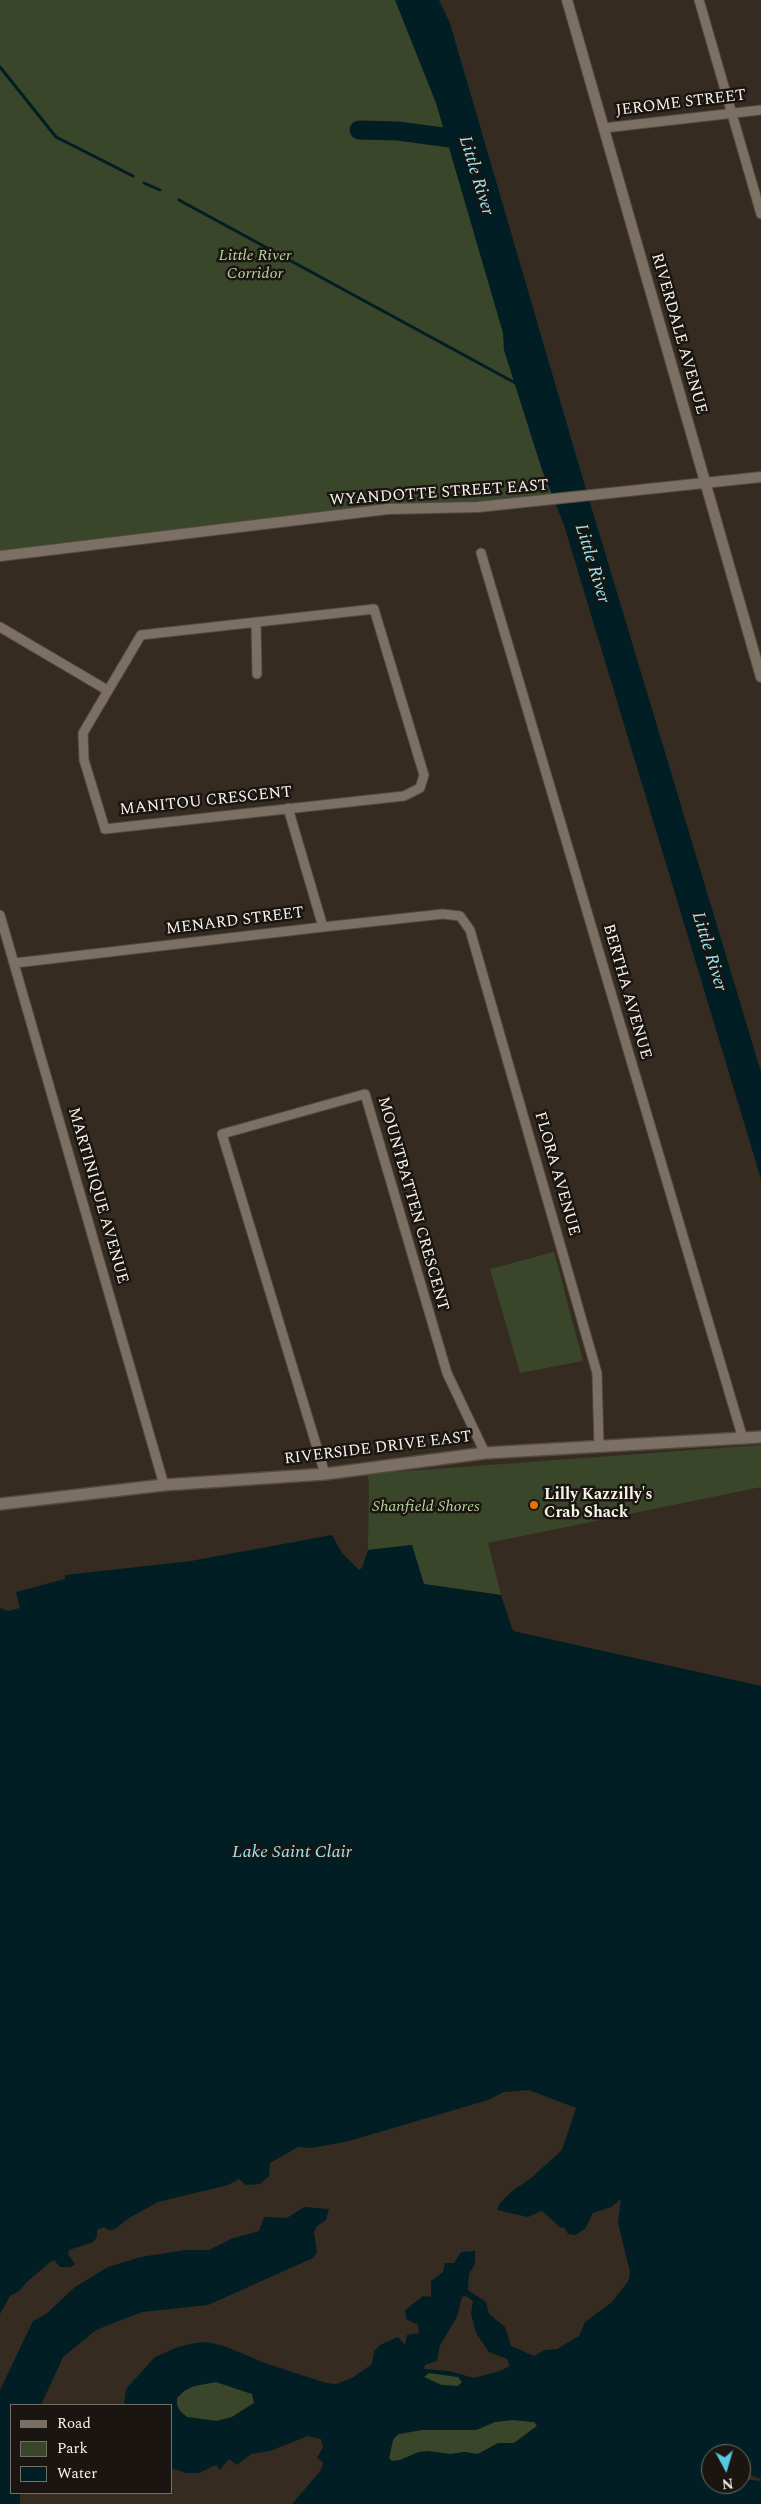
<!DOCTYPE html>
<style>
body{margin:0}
#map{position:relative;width:761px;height:2504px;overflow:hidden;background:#362b21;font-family:Spectral,serif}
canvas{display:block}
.legend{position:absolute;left:10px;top:2404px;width:162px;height:90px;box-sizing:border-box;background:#1a1510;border:1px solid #746e68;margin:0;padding:6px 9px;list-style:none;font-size:15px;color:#faf3ec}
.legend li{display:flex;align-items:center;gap:10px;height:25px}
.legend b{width:25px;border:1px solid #746e68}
.north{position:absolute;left:701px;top:2444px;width:50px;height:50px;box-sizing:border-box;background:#1a1510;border:1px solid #746e68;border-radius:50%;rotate:174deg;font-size:14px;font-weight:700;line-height:20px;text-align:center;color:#faf3ec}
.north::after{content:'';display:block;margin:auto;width:18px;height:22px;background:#57c9e2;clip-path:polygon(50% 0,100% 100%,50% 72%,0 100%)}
</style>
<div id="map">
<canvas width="761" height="2504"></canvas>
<ul class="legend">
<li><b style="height:6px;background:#7c7064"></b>Road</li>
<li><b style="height:14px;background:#3a462a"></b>Park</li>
<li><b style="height:14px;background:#001e23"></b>Water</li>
</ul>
<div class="north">N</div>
</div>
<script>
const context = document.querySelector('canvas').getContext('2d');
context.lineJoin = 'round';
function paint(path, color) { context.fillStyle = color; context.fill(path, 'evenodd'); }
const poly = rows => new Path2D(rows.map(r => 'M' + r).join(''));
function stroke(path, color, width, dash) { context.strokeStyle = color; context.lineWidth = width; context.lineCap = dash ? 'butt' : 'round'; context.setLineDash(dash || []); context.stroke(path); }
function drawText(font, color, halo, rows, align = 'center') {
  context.font = font + ' Spectral,serif'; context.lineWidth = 5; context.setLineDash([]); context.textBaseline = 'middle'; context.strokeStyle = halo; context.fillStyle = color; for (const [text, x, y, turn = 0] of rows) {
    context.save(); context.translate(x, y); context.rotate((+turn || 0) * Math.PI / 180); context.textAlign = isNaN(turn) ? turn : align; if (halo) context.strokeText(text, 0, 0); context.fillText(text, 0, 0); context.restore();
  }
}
const green = poly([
 [0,0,439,0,450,23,588,496,388,509,0,556],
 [554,1252,583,1361,520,1373,490,1269],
 [761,1445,761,1487,488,1543,501,1595,423,1584,412,1545,368,1550,369,1482,367,1474],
 [429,2373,458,2377,462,2382,458,2386,442,2385,424,2377],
 [216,2382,252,2394,254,2403,232,2417,217,2421,187,2417,180,2411,177,2405,177,2398,184,2391,194,2386],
 [512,2420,535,2422,537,2426,514,2443,498,2443,478,2454,464,2452,451,2454,419,2452,400,2460,392,2461,389,2458,393,2439,398,2435,421,2430,476,2430,495,2422]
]);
const water = poly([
 [395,0,439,0,450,23,588,496,761,1072,761,1179,564,525,542,470,504,350,503,333,436,103],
 [332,1535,342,1553,359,1570,362,1568,368,1550,412,1545,424,1584,501,1595,513,1631,761,1686,761,2479,741,2471,741,2454,711,2454,711,2484,741,2484,741,2479,761,2481,761,2504,292,2504,321,2470,323,2462,317,2458,323,2447,321,2439,308,2436,270,2451,251,2454,237,2465,229,2459,220,2470,216,2465,199,2473,186,2473,171,2468,171,2405,124,2405,126,2389,155,2357,178,2347,195,2343,207,2342,224,2346,265,2363,326,2383,336,2384,352,2378,372,2364,374,2351,380,2345,398,2337,405,2345,407,2335,419,2333,418,2325,406,2319,405,2310,423,2296,431,2297,431,2281,443,2272,445,2263,454,2263,461,2252,475,2251,475,2264,469,2274,468,2290,486,2302,489,2314,505,2327,511,2346,534,2356,545,2350,557,2349,579,2336,585,2322,612,2302,629,2280,630,2272,618,2223,621,2199,611,2207,593,2213,585,2229,575,2235,568,2234,564,2227,561,2228,542,2211,528,2217,497,2210,500,2203,512,2191,530,2179,562,2150,576,2108,529,2090,504,2092,488,2100,349,2141,312,2148,298,2147,270,2163,269,2176,260,2184,246,2185,239,2179,228,2185,158,2202,129,2218,115,2229,109,2230,103,2227,97,2230,97,2237,93,2242,69,2250,68,2254,75,2264,71,2267,60,2267,54,2260,50,2262,28,2281,19,2291,10,2296,0,2314,0,1608,8,1611,20,1608,16,1592,65,1579,65,1575,191,1561],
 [466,2296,473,2301,471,2314,476,2333,489,2352,507,2359,510,2366,500,2371,474,2378,449,2371,424,2369,425,2365,437,2361,440,2345,457,2317,462,2297],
 [429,2373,458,2377,462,2382,458,2386,441,2385,424,2377],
 [216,2382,252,2394,254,2403,232,2417,217,2421,187,2417,180,2411,177,2405,177,2398,184,2391,194,2386],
 [512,2420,534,2422,537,2426,514,2443,498,2443,478,2454,464,2452,451,2454,427,2451,419,2452,400,2460,392,2461,389,2458,393,2440,398,2434,421,2430,476,2430,495,2422],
 [304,2207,329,2209,326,2220,317,2226,314,2232,317,2252,313,2258,208,2305,142,2312,96,2330,63,2357,41,2405,11,2405,11,2493,20,2493,20,2504,0,2504,0,2390,33,2321,46,2314,75,2287,108,2267,141,2257,185,2250,209,2250,231,2239,259,2231,264,2217,287,2218]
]);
const stream = poly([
 [0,67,56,137,133,176],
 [144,183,160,190],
 [179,200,519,385]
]);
const river = poly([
 [359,130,398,131,465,140]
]);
const minor = poly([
 [699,0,761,214],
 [604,128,761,110],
 [481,553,743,1439],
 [374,609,424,775,420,788,404,796,105,829,84,760,83,733,141,635,374,609],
 [256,622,257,674],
 [0,627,107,690],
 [288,808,323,927],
 [0,915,164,1485],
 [15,963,323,927,443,914,460,916,470,930,597,1373,599,1447],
 [325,1474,222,1134,365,1094,447,1373,485,1453]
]);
const tertiary = poly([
 [567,0,761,677],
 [0,556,388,509,478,507,761,477]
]);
const secondary = poly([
 [0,1504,164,1485,325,1474,485,1453,761,1437]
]);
const markers = [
 [534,1505,5,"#e8710a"]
];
const streetNames = [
 ["JEROME STREET",681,104,-7],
 ["RIVERDALE AVENUE",678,334,74],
 ["WYANDOTTE STREET EAST",439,494,-4],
 ["MANITOU CRESCENT",206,802,-6],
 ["MENARD STREET",235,922,-7],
 ["BERTHA AVENUE",626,992,74],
 ["FLORA AVENUE",556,1174,74],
 ["MARTINIQUE AVENUE",97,1196,74],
 ["MOUNTBATTEN CRESCENT",412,1204,74],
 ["RIVERSIDE DRIVE EAST",378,1449,-7]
];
const parkNames = [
 ["Little River",255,257],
 ["Corridor",255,275],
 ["Shanfield Shores",426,1508]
];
const poiNames = [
 ["Lilly Kazzilly's",544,1496],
 ["Crab Shack",544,1514]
];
const waterNames = [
 ["Little River",475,176,73],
 ["Little River",591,564,73],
 ["Little River",708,952,73],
 ["Lake Saint Clair",292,1853]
];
paint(green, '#3a462a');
paint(water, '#001e23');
stroke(stream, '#001e23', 3);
stroke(river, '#001e23', 19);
stroke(minor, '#524a40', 11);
stroke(tertiary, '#524a40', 12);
stroke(secondary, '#524a40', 14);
stroke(minor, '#7c7064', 9);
stroke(tertiary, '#7c7064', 10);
stroke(secondary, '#7c7064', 11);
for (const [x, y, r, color] of markers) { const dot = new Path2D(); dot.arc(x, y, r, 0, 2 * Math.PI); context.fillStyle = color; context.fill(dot); stroke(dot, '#1a1510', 2); }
drawText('16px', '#faf3ec', '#1a1510', streetNames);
drawText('italic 16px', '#bbd49c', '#1a1510', parkNames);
drawText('bold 16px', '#faf3ec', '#1a1510', poiNames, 'left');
drawText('italic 18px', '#98e7f6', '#1a1510', waterNames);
</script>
